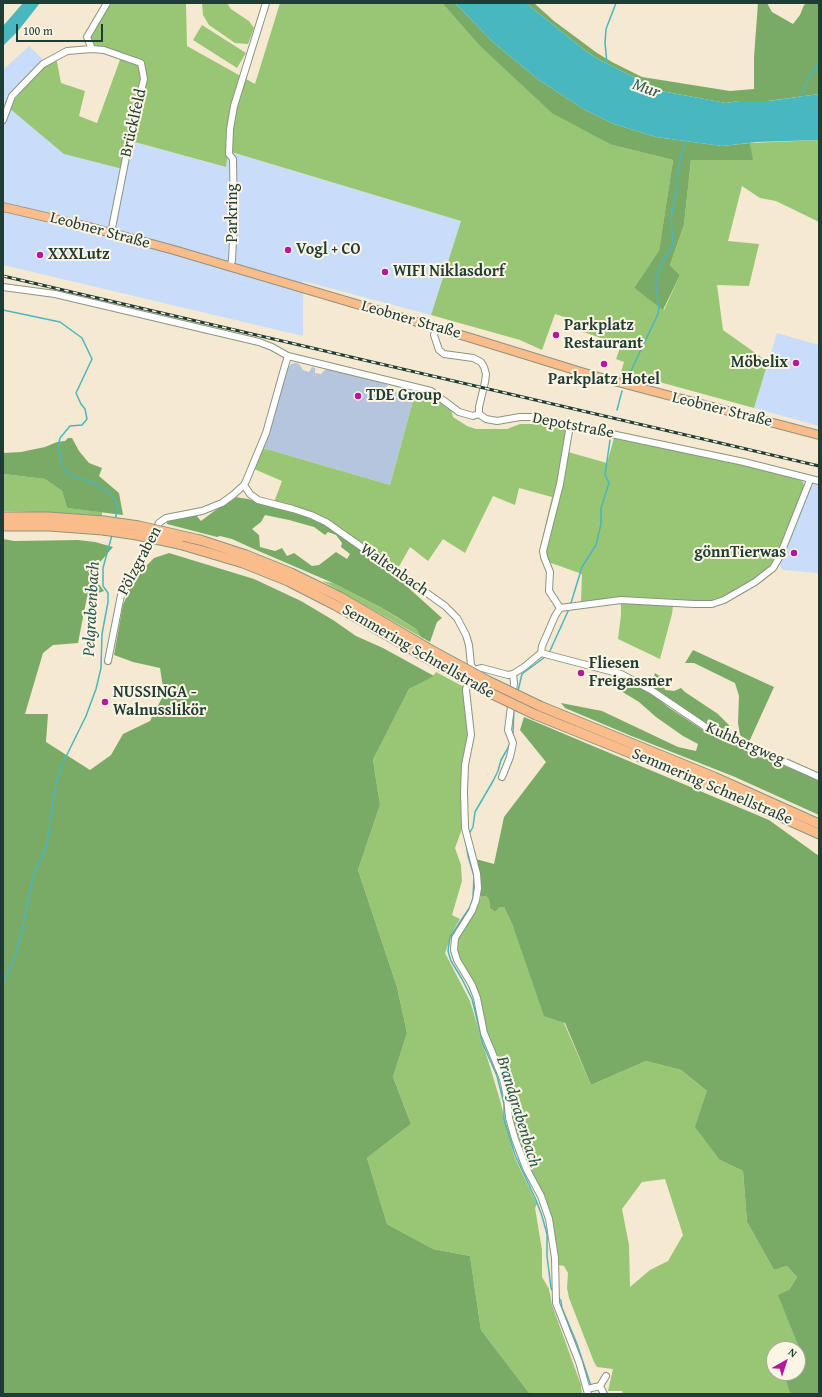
<!DOCTYPE html>
<meta charset="utf-8">
<style>
body{margin:0}
#map{position:relative;width:822px;height:1397px;overflow:hidden;background:#f5ead1;font-family:"Gentium Book Plus",serif}
canvas{display:block}
.frame{position:absolute;inset:0;border:4px solid #1f3d34;pointer-events:none}
.north{position:absolute;left:766px;top:1341px;width:40px;height:40px;box-sizing:border-box;background:#fcf5e5;border:1px solid #a4ab9e;border-radius:50%;rotate:39deg;font-size:11px;font-weight:700;line-height:16px;text-align:center;color:#1f3d34}
.north::after{content:'';display:block;margin:auto;width:14px;height:18px;background:#b5179e;clip-path:polygon(50% 0,100% 100%,50% 72%,0 100%)}
.scale{position:absolute;left:16px;top:24px;width:87px;height:18px;box-sizing:border-box;border:2px solid #1f3d34;border-top:0;padding-left:5px;font-size:12px;line-height:14px;white-space:nowrap;color:#1f3d34;-webkit-text-stroke:3px #fcf5e5;paint-order:stroke}
</style>
<div id="map">
<canvas width="822" height="1397"></canvas>
<div class="frame"></div>
<div class="north">N</div>
<div class="scale">100 m</div>
</div>
<script>
const context = document.querySelector('canvas').getContext('2d');
context.lineJoin = 'round';
function paint(path, color) { context.fillStyle = color; context.fill(path, 'evenodd'); }
const poly = rows => new Path2D(rows.map(r => 'M' + r).join(''));
function stroke(path, color, width, dash) { context.strokeStyle = color; context.lineWidth = width; context.lineCap = dash ? 'butt' : 'round'; context.setLineDash(dash || []); context.stroke(path); }
function drawText(font, color, halo, rows, align = 'center') {
  context.font = font + ' "Gentium Book Plus",serif'; context.lineWidth = 4; context.setLineDash([]); context.textBaseline = 'middle'; context.strokeStyle = halo; context.fillStyle = color; for (const [text, x, y, turn = 0] of rows) {
    context.save(); context.translate(x, y); context.rotate((+turn || 0) * Math.PI / 180); context.textAlign = isNaN(turn) ? turn : align; if (halo) context.strokeText(text, 0, 0); context.fillText(text, 0, 0); context.restore();
  }
}
const built = poly([
 [29,46,47,63,8,107,225,167,227,151,461,221,431,315,303,281,303,336,3,265,3,70],
 [777,333,819,345,819,426,754,408],
 [819,484,819,573,783,570,779,564,810,488,813,485]
]);
const industrial = poly([
 [296,363,299,364,303,370,309,372,312,367,315,368,315,373,321,374,325,370,328,368,382,381,387,384,387,389,398,392,402,388,416,390,390,485,263,448,286,370,291,364]
]);
const green = poly([
 [107,3,186,3,187,46,255,84,280,3,442,3,478,44,612,145,673,160,659,252,634,288,664,310,680,275,670,265,684,225,691,160,752,160,750,143,819,140,819,222,776,201,760,198,742,186,728,241,759,244,749,286,717,285,723,330,768,362,754,408,634,375,620,376,624,362,616,359,621,345,569,327,571,319,555,314,542,350,520,340,431,315,461,221,228,151,226,167,131,141,123,169,64,154,8,107,47,63,56,57,61,83,85,91,79,116,97,123,121,57,92,49,87,37],
 [202,3,227,3,231,9,249,21,254,28,248,44,235,43,209,25,203,15],
 [202,25,246,53,237,68,193,40],
 [416,390,430,394,437,399,451,410,453,417,467,426,476,429,507,429,520,424,537,424,540,422,565,428,566,431,559,479,542,548,540,548,552,497,519,488,515,505,493,496,465,553,443,539,428,561,410,547,397,570,347,533,274,502,282,481,254,469,263,448,390,485],
 [614,438,650,444,769,471,800,480,803,482,805,489,778,555,771,565,764,572,747,585,724,597,711,601,704,602,620,597,581,602,582,574,551,563,548,561,545,552,568,452,607,463],
 [3,474,45,479,62,491,67,508,102,512,102,516,67,513,3,511],
 [322,581,333,583,380,607,416,629,421,637],
 [621,602,673,606,672,614,660,659,618,639,621,615],
 [436,672,464,687,469,724,463,826,455,848,461,865,462,881,452,915,460,919,454,929,445,953,470,1001,500,1100,514,1156,537,1204,535,1208,542,1250,542,1277,549,1289,552,1305,581,1385,582,1394,530,1394,481,1330,470,1256,433,1249,387,1224,367,1158,411,1124,393,1077,407,1033,397,987,358,870,380,805,373,760,409,689,433,676],
 [486,896,489,900,490,908,495,912,500,907,504,907,513,926,564,1023,591,1085,646,1061,681,1070,707,1091,720,1160,743,1171,747,1222,774,1270,787,1266,797,1277,789,1290,805,1362,798,1364,798,1349,774,1349,774,1373,784,1373,791,1394,623,1394,622,1391,608,1391,613,1369,597,1367,594,1362,569,1298,567,1288,568,1273,564,1266,558,1265,553,1229,549,1210,545,1199,529,1170,519,1146,512,1118,505,1082,499,1063,494,1053,486,1034,483,1018,459,958,457,948,459,934,476,908,481,897],
 [665,1179,683,1235,668,1261,650,1270,630,1287,629,1245,622,1209,642,1182]
]);
const forest = poly([
 [442,3,455,3,494,43,539,80,585,110,614,124,656,137,722,146,750,143,753,160,691,160,684,225,670,265,680,275,663,310,634,288,659,251,673,160,612,145,552,113,478,44],
 [526,3,534,3,554,21,597,53,612,62,642,77,730,91,754,89,754,57,758,3,767,3,772,12,793,24,800,15,804,5,807,3,819,3,819,94,768,101,739,101,726,103,661,91,598,59,586,51],
 [68,438,72,438,79,451,89,463,102,468,99,476,119,493,123,515,67,508,62,491,45,479,3,474,3,453,21,452,45,447,57,442,65,441],
 [235,497,248,499,314,519,343,535,398,573,403,583,442,618,437,622,430,642,421,637,416,629,397,617,380,607,333,583,254,549,232,539,220,536,217,537,167,524,167,520,196,515,201,521,217,509,226,504],
 [265,515,289,520,314,527,325,535,328,532,336,535,342,543,341,547,350,554,347,559,336,552,319,565,312,566,294,553,287,556,282,548,275,551,260,547,259,535,252,529,261,522],
 [3,539,14,541,78,540,95,542,113,547,95,568,95,579,104,591,87,597,78,643,53,645,43,653,25,714,48,714,46,742,90,770,111,755,123,734,150,721,164,694,160,668,133,662,114,655,123,605,130,588,144,568,154,558,169,553,254,579,301,601,333,620,356,636,383,648,434,676,409,689,373,760,380,805,358,870,397,987,407,1033,393,1077,411,1124,367,1158,387,1224,433,1249,470,1256,481,1330,530,1394,3,1394],
 [693,650,774,687,749,742,740,735,738,723,739,696,735,683,694,663,685,663],
 [655,673,662,678,665,690,674,691,681,688,685,692,718,714,729,725,729,734,715,730,651,686],
 [609,677,624,679,650,692,668,707,709,734,723,741,745,747,819,780,819,815,735,777,629,735,565,708,561,703,602,711,678,747,696,751,698,744,683,736,656,717,639,702,621,691],
 [524,717,769,820,819,856,819,1394,791,1394,789,1390,784,1373,798,1373,798,1364,805,1362,778,1295,789,1290,797,1277,787,1266,774,1270,747,1222,743,1171,720,1160,695,1127,707,1091,681,1070,646,1061,591,1085,565,1023,544,1016,513,926,504,907,500,907,495,912,490,908,489,900,486,896,481,897,480,880,476,859,494,864,504,817,546,762,520,730]
]);
const water = poly([
 [23,3,40,3,18,31,3,46,3,26],
 [455,3,526,3,586,51,598,59,661,91,726,103,739,101,769,101,819,94,819,140,757,142,722,146,656,137,614,124,585,110,539,80,494,43]
]);
const stream = poly([
 [607,63,605,43,606,29,616,3],
 [803,98,802,92,810,75,819,63],
 [3,310,60,322,82,338,92,359,76,393,81,404,85,409,87,419,82,425,70,426,60,438,58,447,62,465,70,475,96,484,108,492,115,500,118,507,115,520],
 [628,377,658,314,659,307,656,287,656,277,660,266,673,245,671,218,677,188,677,176,683,147,686,140],
 [617,410,622,391],
 [571,603,582,567,596,545,601,524,601,508,609,483,605,475,610,440],
 [549,653,569,609],
 [518,691,522,674,545,657],
 [513,734,514,708],
 [469,834,473,827,475,812,493,781,498,771,501,760,508,748,510,743],
 [466,843,468,856,474,876,473,898,470,907,450,937,448,951,451,961,462,979,472,999,483,1044,497,1076,504,1104,504,1119,515,1155,536,1200,542,1216,547,1234,547,1256,551,1288,554,1293],
 [3,983,17,952,34,874,46,847,49,830,55,788,60,769,86,716,96,689,101,668,102,634,108,602,108,593,103,586,103,568,112,535],
 [558,1297,561,1301,562,1308,577,1344,591,1386]
]);
const minor = poly([
 [92,49,87,37,107,3],
 [3,120,12,96,43,64,67,51,92,49,104,50,141,63,144,79,131,132,111,233],
 [230,267,232,260,234,220,233,159,229,154,230,129,234,106,266,3],
 [3,287,55,294,259,342,272,347,288,356,431,391,459,412,473,416,479,414],
 [436,328,434,335,439,350,444,354,473,358,481,362,484,367,486,374,485,382,479,407,479,414],
 [479,414,486,419,497,421,520,417,531,417,744,462,819,481],
 [244,485,250,494,258,500,293,509,311,515,326,522,424,591,445,606,457,618,466,635,469,645,471,665,474,670,482,668,508,675,513,674,524,667,541,653,542,646,555,616,560,608,621,600,694,604,712,604,724,600,755,582,773,568,779,558,810,480],
 [560,608,549,591,550,572,544,557,543,551,560,484,570,425],
 [541,653,621,674,651,690,716,734,738,741,819,777],
 [108,661,121,595,136,571,159,523,166,518,202,511,222,503,233,495,244,485,246,481,266,433,284,369,288,356],
 [474,670,467,685,466,690,471,735,465,765,464,792,465,828,477,874,478,888,476,900,472,911,455,938,454,950,457,960,472,985,477,998,484,1033,503,1079,507,1097,509,1118,515,1139,526,1168,541,1196,549,1219,555,1258,556,1303,579,1362,588,1394],
 [502,777,510,757,513,743,508,730,514,683,513,674],
 [600,1386,604,1394],
 [587,1389,600,1386,606,1376]
]);
const major = poly([
 [3,207,89,227,174,250,471,338,591,375,819,435]
]);
const highway = poly([
 [3,517,48,517,104,521],
 [3,526,49,526,103,530],
 [200,540,246,555,291,573,340,597,429,649],
 [179,544,243,563,288,581,335,605,425,657],
 [540,706,714,777,819,824],
 [536,715,710,785,819,834]
]);
const rail = poly([
 [3,276,819,466]
]);
const highwayBridge = poly([
 [104,521,139,526,200,540],
 [103,530,137,535,179,544],
 [429,649,488,681,540,706],
 [425,657,488,692,536,715]
]);
const markers = [
 [288,250,4,"#b5179e"],
 [40,255,4,"#b5179e"],
 [385,272,4,"#b5179e"],
 [556,335,4,"#b5179e"],
 [796,363,4,"#b5179e"],
 [604,364,4,"#b5179e"],
 [358,396,4,"#b5179e"],
 [794,553,4,"#b5179e"],
 [581,673,4,"#b5179e"],
 [105,702,4,"#b5179e"]
];
const streetNames = [
 ["Brücklfeld",134,123,-77],
 ["Parkring",233,213,-90],
 ["Leobner Straße",100,231,15],
 ["Leobner Straße",411,320,16],
 ["Leobner Straße",722,410,14],
 ["Depotstraße",573,426,11],
 ["Pölzgraben",140,561,-62],
 ["Waltenbach",394,570,35],
 ["Semmering Schnellstraße",418,652,30],
 ["Kuhbergweg",745,744,24],
 ["Semmering Schnellstraße",712,787,23]
];
const poiNames = [
 ["Vogl + CO",296,250],
 ["XXXLutz",48,255],
 ["WIFI Niklasdorf",393,272],
 ["Parkplatz",564,326],
 ["Restaurant",564,344],
 ["Möbelix",788,363,"right"],
 ["Parkplatz Hotel",604,380,"center"],
 ["TDE Group",366,396],
 ["gönnTierwas",786,553,"right"],
 ["Fliesen",589,664],
 ["Freigassner",589,682],
 ["NUSSINGA -",113,693],
 ["Walnusslikör",113,711]
];
const waterNames = [
 ["Mur",646,89,20],
 ["Pelgrabenbach",92,609,-87],
 ["Brandgrabenbach",518,1112,73]
];
paint(built, '#c9dcf9');
paint(industrial, '#b6c5de');
paint(green, '#98c674');
paint(forest, '#7aab66');
paint(water, '#48b7c0');
stroke(stream, '#48b7c0', 1.5);
stroke(minor, '#8a9482', 8);
stroke(major, '#8a9482', 10);
stroke(highway, '#8a9482', 11);
stroke(minor, '#fff', 6);
stroke(major, '#fabc8b', 8);
stroke(highway, '#fabc8b', 9);
stroke(rail, '#1f3d34', 3);
stroke(rail, '#fcf5e5', 1.5, [4.5]);
stroke(highwayBridge, '#8a9482', 11, []);
stroke(highwayBridge, '#fabc8b', 9);
for (const [x, y, r, color] of markers) { const dot = new Path2D(); dot.arc(x, y, r, 0, 2 * Math.PI); context.fillStyle = color; context.fill(dot); stroke(dot, '#fcf5e5', 1.5); }
drawText('16px', '#1f3d34', '#fcf5e5', streetNames);
drawText('bold 16px', '#1f3d34', '#fcf5e5', poiNames, 'left');
drawText('italic 17px', '#295c57', '#fcf5e5', waterNames);
</script>
